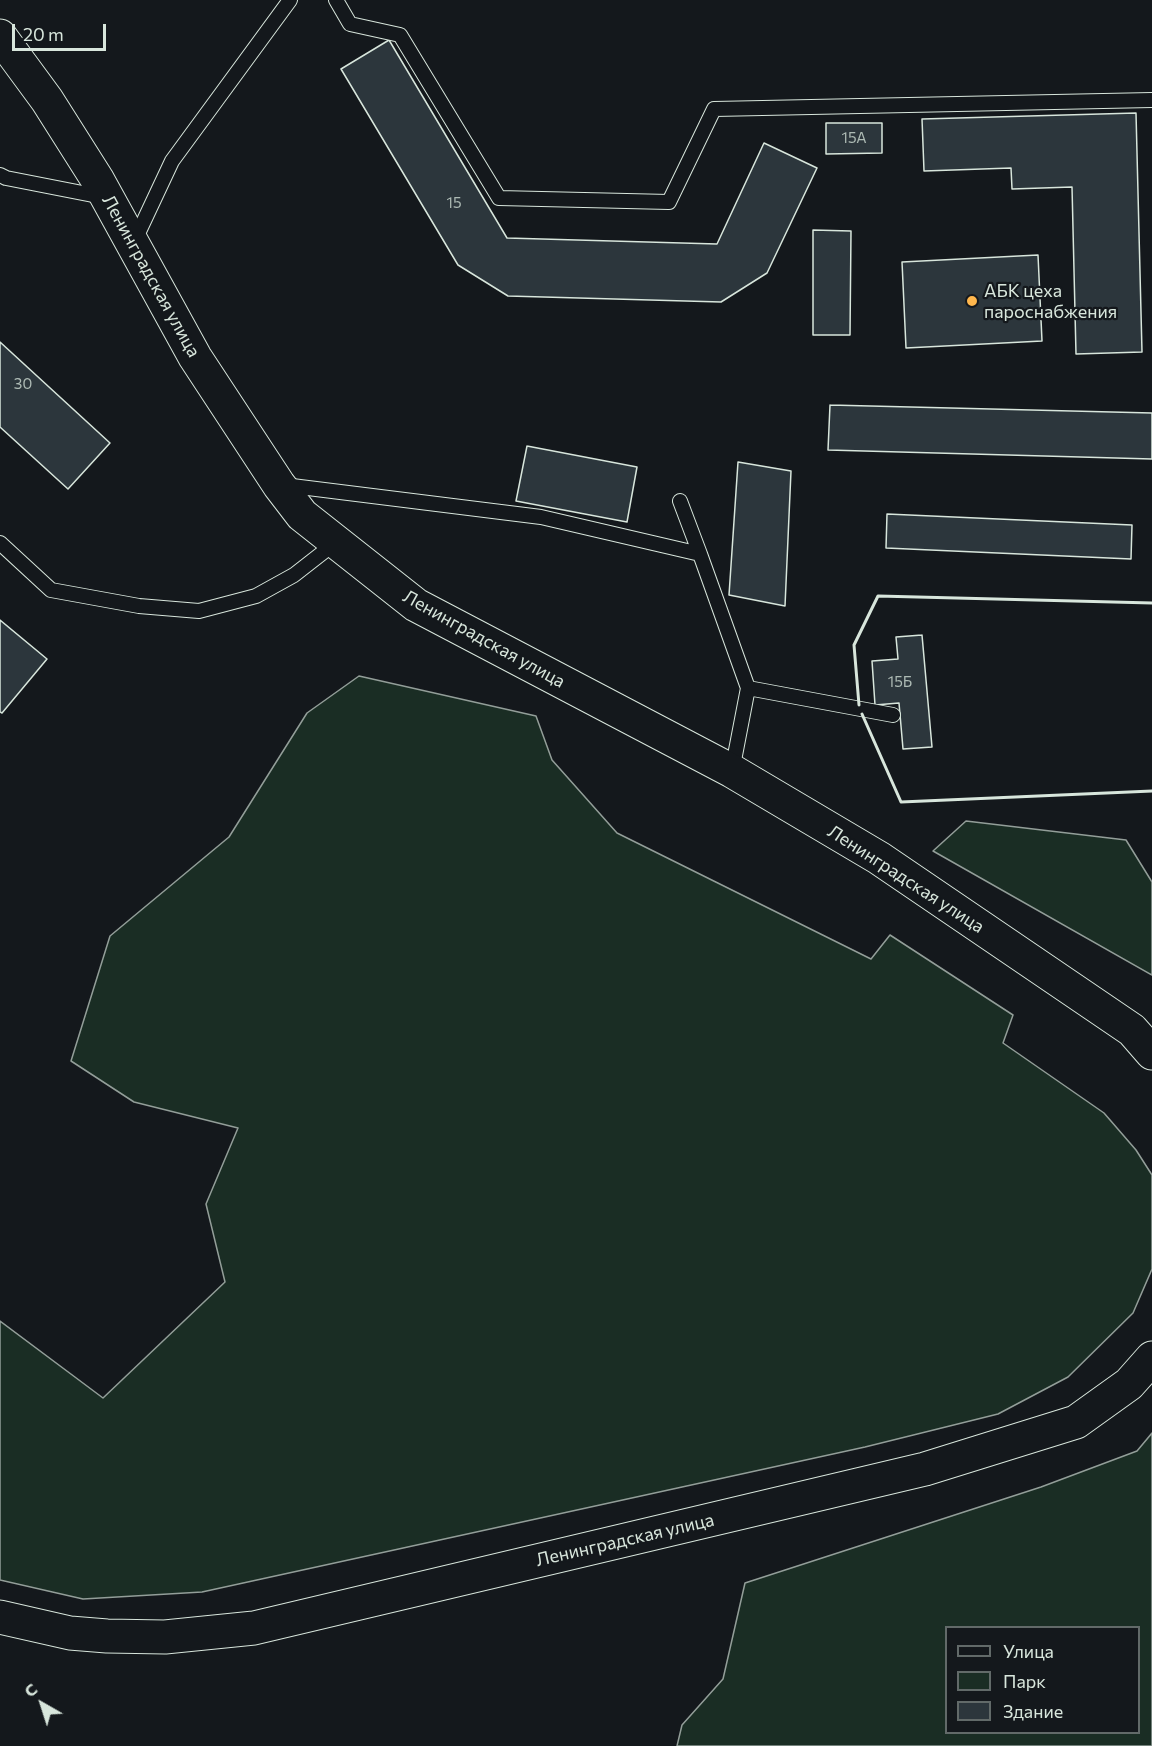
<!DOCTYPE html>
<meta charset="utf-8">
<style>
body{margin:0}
#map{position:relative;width:1152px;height:1746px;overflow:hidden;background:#14181c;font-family:Commissioner,sans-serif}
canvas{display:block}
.legend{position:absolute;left:945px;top:1626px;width:195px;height:108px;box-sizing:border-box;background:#14181c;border:2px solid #626a69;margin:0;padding:8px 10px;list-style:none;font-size:18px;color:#d8e6dc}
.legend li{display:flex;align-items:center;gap:12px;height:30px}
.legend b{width:30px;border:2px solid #626a69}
.north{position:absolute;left:12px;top:1674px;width:60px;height:60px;-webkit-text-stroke:4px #14181c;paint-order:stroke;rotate:321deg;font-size:16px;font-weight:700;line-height:24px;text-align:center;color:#d8e6dc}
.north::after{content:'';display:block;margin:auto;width:21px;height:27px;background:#d8e6dc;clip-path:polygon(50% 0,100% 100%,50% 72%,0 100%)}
.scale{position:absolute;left:12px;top:24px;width:94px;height:27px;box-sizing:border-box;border:3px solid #d8e6dc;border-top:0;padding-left:8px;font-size:18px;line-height:21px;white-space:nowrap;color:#d8e6dc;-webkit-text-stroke:4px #14181c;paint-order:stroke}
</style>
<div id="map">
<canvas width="1152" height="1746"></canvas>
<ul class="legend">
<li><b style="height:8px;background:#14181c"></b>Улица</li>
<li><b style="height:16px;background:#1a2d24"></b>Парк</li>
<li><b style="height:16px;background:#2c363c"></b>Здание</li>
</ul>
<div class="north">С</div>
<div class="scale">20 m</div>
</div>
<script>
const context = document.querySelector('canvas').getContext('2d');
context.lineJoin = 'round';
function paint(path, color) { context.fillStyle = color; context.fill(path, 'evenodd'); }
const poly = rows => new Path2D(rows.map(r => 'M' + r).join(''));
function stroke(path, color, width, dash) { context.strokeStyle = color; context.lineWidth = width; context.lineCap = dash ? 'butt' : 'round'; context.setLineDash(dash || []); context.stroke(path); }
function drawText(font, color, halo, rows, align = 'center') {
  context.font = font + ' Commissioner,sans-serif'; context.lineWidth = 4.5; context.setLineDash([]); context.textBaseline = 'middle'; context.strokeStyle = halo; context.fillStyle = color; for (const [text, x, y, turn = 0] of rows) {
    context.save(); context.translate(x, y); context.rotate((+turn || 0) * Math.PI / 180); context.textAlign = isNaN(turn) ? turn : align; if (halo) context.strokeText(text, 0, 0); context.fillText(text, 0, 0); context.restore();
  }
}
const green = poly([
 [359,676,536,716,552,760,617,833,871,959,890,935,1013,1015,1003,1043,1104,1113,1136,1150,1152,1175,1152,1269,1133,1313,1068,1377,998,1414,865,1447,202,1592,83,1599,0,1580,0,1321,103,1398,225,1282,206,1204,238,1128,134,1102,71,1061,110,936,229,837,307,713,359,676],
 [966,821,1126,840,1152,882,1152,975,933,851,966,821],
 [1152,1433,1152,1746,677,1746,682,1725,723,1679,745,1583,1041,1487,1137,1451,1152,1433],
 [946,1628,1138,1628,1138,1732,946,1732,946,1628]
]);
const building = poly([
 [389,40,507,238,717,244,764,143,817,168,767,273,721,302,508,296,458,265,341,69,389,40],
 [1136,113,1142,352,1076,354,1072,187,1012,189,1011,168,924,171,922,119,1136,113],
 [826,123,882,123,882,153,826,154,826,123],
 [813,230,851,231,850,335,813,335,813,230],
 [1038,255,1042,341,906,348,902,262,1038,255],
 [0,342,110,443,68,489,0,427,0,342],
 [830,405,1152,413,1152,459,828,450,830,405],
 [527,446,637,467,627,522,516,501,527,446],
 [738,462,791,471,785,606,729,595,738,462],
 [887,514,1132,525,1131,559,886,548,887,514],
 [0,620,47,659,2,713,0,712,0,620],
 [922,635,932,747,903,749,899,703,875,705,872,661,898,659,896,637,922,635]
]);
const lane = poly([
 [336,0,350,24,400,35,499,198,669,202,714,109,1152,100],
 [0,175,6,178,103,197],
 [134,242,172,161,290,0],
 [284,485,541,517,700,554,748,688,893,715],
 [680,501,700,554],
 [0,543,51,590,139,606,199,611,256,596,294,575,335,543],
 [732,771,748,688]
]);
const secondary = poly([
 [0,36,47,100,97,179,195,357,279,485,302,515,416,605,732,771,879,858,1132,1030,1152,1053],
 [0,1617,70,1633,107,1636,165,1637,254,1628,925,1469,1076,1422,1129,1384,1152,1358]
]);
const wall = poly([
 [859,705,854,645,878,596,1152,603],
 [862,714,901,802,1152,791]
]);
const markers = [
 [972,301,6,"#ffb74d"]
];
const numberNames = [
 ["15А",854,138],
 ["15",454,203],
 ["30",23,384],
 ["15Б",900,682]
];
const streetNames = [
 ["Ленинградская улица",151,276,61],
 ["Ленинградская улица",484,639,29],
 ["Ленинградская улица",906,879,33],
 ["Ленинградская улица",625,1540,-13]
];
const poiNames = [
 ["АБК цеха",984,291],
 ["пароснабжения",984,312]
];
paint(green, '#1a2d24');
stroke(green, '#939e99', 1.5);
paint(building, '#2c363c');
stroke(building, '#d8e6dc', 1.5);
stroke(lane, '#d8e6dc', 16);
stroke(secondary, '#d8e6dc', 35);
stroke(lane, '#14181c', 14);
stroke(secondary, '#14181c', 33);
stroke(wall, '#d8e6dc', 3);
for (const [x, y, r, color] of markers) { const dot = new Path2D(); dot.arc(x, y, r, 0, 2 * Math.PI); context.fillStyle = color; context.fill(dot); stroke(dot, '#14181c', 2); }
drawText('15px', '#adbab4', null, numberNames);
drawText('18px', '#d8e6dc', '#14181c', streetNames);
drawText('18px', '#d8e6dc', '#14181c', poiNames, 'left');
</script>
